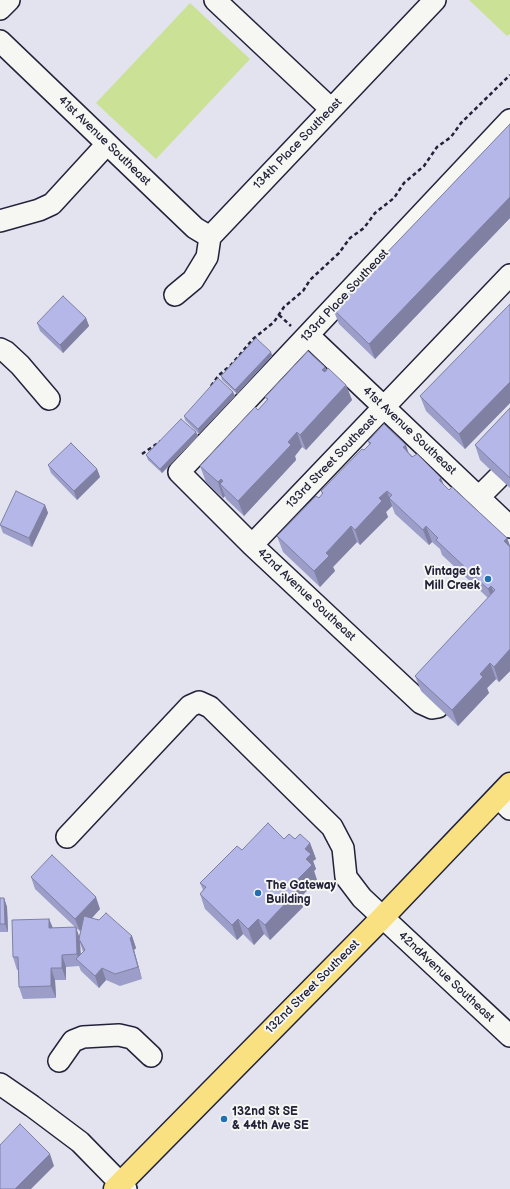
<!DOCTYPE html>
<style>
body{margin:0}
canvas{display:block;background:#e2e3ef}
</style>
<canvas width="510" height="1189"></canvas>
<script>
const context = document.querySelector('canvas').getContext('2d');
context.lineJoin = 'round';
function paint(path, color) { context.fillStyle = color; context.fill(path, 'evenodd'); }
const poly = rows => new Path2D(rows.map(r => 'M' + r).join(''));
function stroke(path, color, width, dash) { context.strokeStyle = color; context.lineWidth = width; context.lineCap = dash ? 'butt' : 'round'; context.setLineDash(dash || []); context.stroke(path); }
function drawText(font, color, halo, rows, align = 'center') {
  context.font = font + ' "Balsamiq Sans",sans-serif'; context.lineWidth = 4; context.setLineDash([]); context.textBaseline = 'middle'; context.strokeStyle = halo; context.fillStyle = color; for (const [text, x, y, turn = 0] of rows) {
    context.save(); context.translate(x, y); context.rotate((+turn || 0) * Math.PI / 180); context.textAlign = isNaN(turn) ? turn : align; if (halo) context.strokeText(text, 0, 0); context.fillText(text, 0, 0); context.restore();
  }
}
const green = poly([
 [469,0,510,0,510,34,507,36],
 [190,3,250,59,156,159,96,103]
]);
const path = poly([
 [279,315,291,326],
 [211,386,219,375,231,365,253,339,274,322,284,307,303,291,310,280,339,253,350,238,364,228,375,213,394,198,404,183,424,166,437,147,451,137,461,123,510,75],
 [142,454,161,441]
]);
const minor = poly([
 [215,0,331,109],
 [0,9,9,0],
 [0,41,195,228,210,237],
 [0,221,39,210,52,204,107,144],
 [175,295,193,280,207,257,210,237,435,0],
 [308,335,510,527],
 [0,349,6,352,20,365,49,399],
 [479,497,498,478],
 [252,545,510,275],
 [438,707,432,708,421,703,252,545,179,472,510,120],
 [498,797,510,809],
 [67,837,190,706,199,702,210,707,332,827,343,848,346,877,362,898,510,1036],
 [59,1061,73,1041,83,1037,119,1035,132,1038,151,1056],
 [0,1084,32,1106,80,1142,126,1189]
]);
const major = poly([
 [115,1189,382,918,510,784]
]);
const wall = poly([
 [510,124,510,218,375,359,339,324,333,309],
 [510,304,510,403,465,449,426,411,420,396],
 [86,318,89,326,63,353,40,331,37,323],
 [271,352,272,356,237,394,222,380,221,376],
 [325,367,327,370,346,385,352,400,306,450,302,447,295,456,296,460,244,516,226,499,225,496,223,498,206,482,200,466,258,410,267,400,265,397],
 [233,392,235,396,199,434,185,420,184,416],
 [510,408,510,488,480,460,475,445],
 [196,432,198,436,162,473,148,460,146,455],
 [368,441,409,453,449,490,507,538,510,546,510,671,499,682,496,679,487,688,489,693,458,726,421,691,415,676,488,598,442,555,440,549,432,542,429,545,395,514,392,506,386,512,388,517,360,545,357,542,333,567,335,571,320,587,283,552,277,536,319,498,322,494,321,491,369,445],
 [48,465,97,469,100,477,77,500,51,473],
 [45,505,48,513,32,547,3,533,0,525],
 [284,839,295,839,310,843,316,859,313,861,316,869,314,871,317,880,300,898,303,907,270,940,264,934,254,945,243,934,237,940,205,909,200,894,203,890,200,883,242,850],
 [31,877,100,909,92,918,132,936,136,948,134,950,142,979,120,986,106,980,99,988,81,971,79,966,66,967,66,980,55,980,56,998,23,999,19,987,18,970,17,970,13,957,49,919,53,928,75,927,35,889],
 [76,928,80,931,81,930,79,937],
 [80,943,83,952,81,955],
 [0,898,4,898,7,907,8,932,0,932]
]);
const shadedWall = poly([
 [510,197,510,218,375,359,369,344],
 [86,318,89,326,63,353,60,345],
 [271,352,272,356,237,394,235,390],
 [325,367,331,382,322,370],
 [510,382,510,403,465,449,459,434],
 [346,385,352,400,306,450,300,435],
 [233,392,235,396,199,434,198,429],
 [196,432,198,436,162,473,160,469],
 [297,432,302,447,295,456,296,460,244,516,238,501,288,442],
 [406,445,411,460,403,447],
 [97,469,100,477,77,500,74,491],
 [441,478,447,493,439,480],
 [221,479,224,487,220,484,225,496,223,498,218,482],
 [387,491,392,506,386,512,388,517,360,545,355,530,379,498],
 [45,505,48,513,32,547,29,538],
 [351,526,357,542,333,567,335,571,320,587,314,571,326,553],
 [426,526,432,542,429,545,423,530],
 [507,538,510,546,510,556,504,541],
 [491,586,497,601,494,604,488,589],
 [510,649,510,671,499,682,494,667],
 [490,663,496,679,487,688,489,693,458,726,452,710,480,674],
 [310,843,316,859,313,861,316,869,314,871,317,880,300,898,303,907,270,940,265,925,306,859,305,849],
 [96,897,100,909,80,931,75,919],
 [4,898,7,907,8,932,5,924],
 [49,919,54,931,49,928],
 [238,919,243,934,237,940,232,925],
 [258,919,264,934,254,945,248,929],
 [76,927,80,939,79,939,80,943,81,963,79,962,77,954],
 [132,936,136,948,134,950,142,979,138,967,130,938],
 [62,955,66,967,66,980,62,968],
 [51,968,55,980,56,998,51,986],
 [102,968,106,980,99,988,95,976],
 [50,1154,54,1166,31,1189,15,1189]
]);
const building = poly([
 [510,124,510,197,369,344,333,309,510,124],
 [63,296,86,318,60,345,37,323,63,296],
 [510,304,510,382,459,434,420,396,510,304],
 [256,338,271,352,235,390,221,376,256,338],
 [308,351,325,367,322,370,325,372,328,368,346,385,300,435,297,432,288,442,291,445,238,501,220,484,223,481,221,479,218,482,200,466,255,407,258,410,268,399,265,397,308,351],
 [218,378,233,392,198,429,184,416,218,378],
 [510,408,510,478,475,445,510,408],
 [181,419,196,432,160,469,146,455,181,419],
 [384,424,406,445,403,447,412,457,417,454,441,478,439,480,449,490,452,487,507,538,504,541,510,547,510,649,494,667,490,663,480,674,483,677,452,710,415,676,495,590,491,586,488,589,436,540,438,538,426,526,423,530,389,498,392,495,387,491,379,498,382,501,355,530,351,526,326,553,329,556,314,571,277,536,316,496,319,498,323,493,321,491,362,449,364,450,371,443,368,441,384,424],
 [71,443,97,469,74,491,48,465,71,443],
 [16,491,45,505,29,538,0,525,16,491],
 [268,823,284,839,289,834,295,839,300,834,310,843,305,849,311,854,306,859,312,865,291,886,297,891,265,925,258,919,248,929,238,919,232,925,200,894,206,887,200,883,237,846,242,850,268,823],
 [52,855,96,897,75,919,31,877,52,855],
 [0,898,4,898,5,924,0,924,0,898],
 [106,913,132,936,130,938,138,967,115,974,102,968,95,976,76,959,85,950,79,939,84,916,99,920,106,913],
 [49,919,49,928,76,927,77,954,62,955,62,968,51,968,51,986,19,987,18,957,13,957,12,920,49,919],
 [20,1124,50,1154,15,1189,0,1189,0,1145,20,1124]
]);
const markers = [
 [488,579,4,"#1f6fb2"],
 [258,893,4,"#1f6fb2"],
 [224,1119,4,"#1f6fb2"]
];
const streetNames = [
 ["41st Avenue Southeast",104,141,44],
 ["134th Place Southeast",298,144,-46],
 ["133rd Place Southeast",345,296,-47],
 ["41st Avenue Southeast",409,431,43],
 ["133rd Street Southeast",332,462,-46],
 ["42nd Avenue Southeast",306,595,43],
 ["42ndAvenue Southeast",446,977,43],
 ["132nd Street Southeast",313,987,-45]
];
const poiNames = [
 ["Vintage at",480,572,"right"],
 ["Mill Creek",480,586,"right"],
 ["The Gateway",266,886],
 ["Building",266,900],
 ["132nd St SE",232,1112],
 ["& 44th Ave SE",232,1126]
];
paint(green, '#cae196');
stroke(minor, '#22223b', 24);
stroke(major, '#22223b', 25);
stroke(path, '#22223b', 2.5, [4, 3]);
stroke(minor, '#f6f6f2', 21);
stroke(major, '#f9e181', 22);
paint(wall, '#9c9dc8');
paint(shadedWall, '#7f80a2');
paint(building, '#b5b7e8');
stroke(building, '#7f80a2', 1);
for (const [x, y, r, color] of markers) { const dot = new Path2D(); dot.arc(x, y, r, 0, 2 * Math.PI); context.fillStyle = color; context.fill(dot); stroke(dot, '#f6f6f2', 1.5); }
drawText('12px', '#22223b', '#f6f6f2', streetNames);
drawText('bold 12px', '#22223b', '#f6f6f2', poiNames, 'left');
</script>
